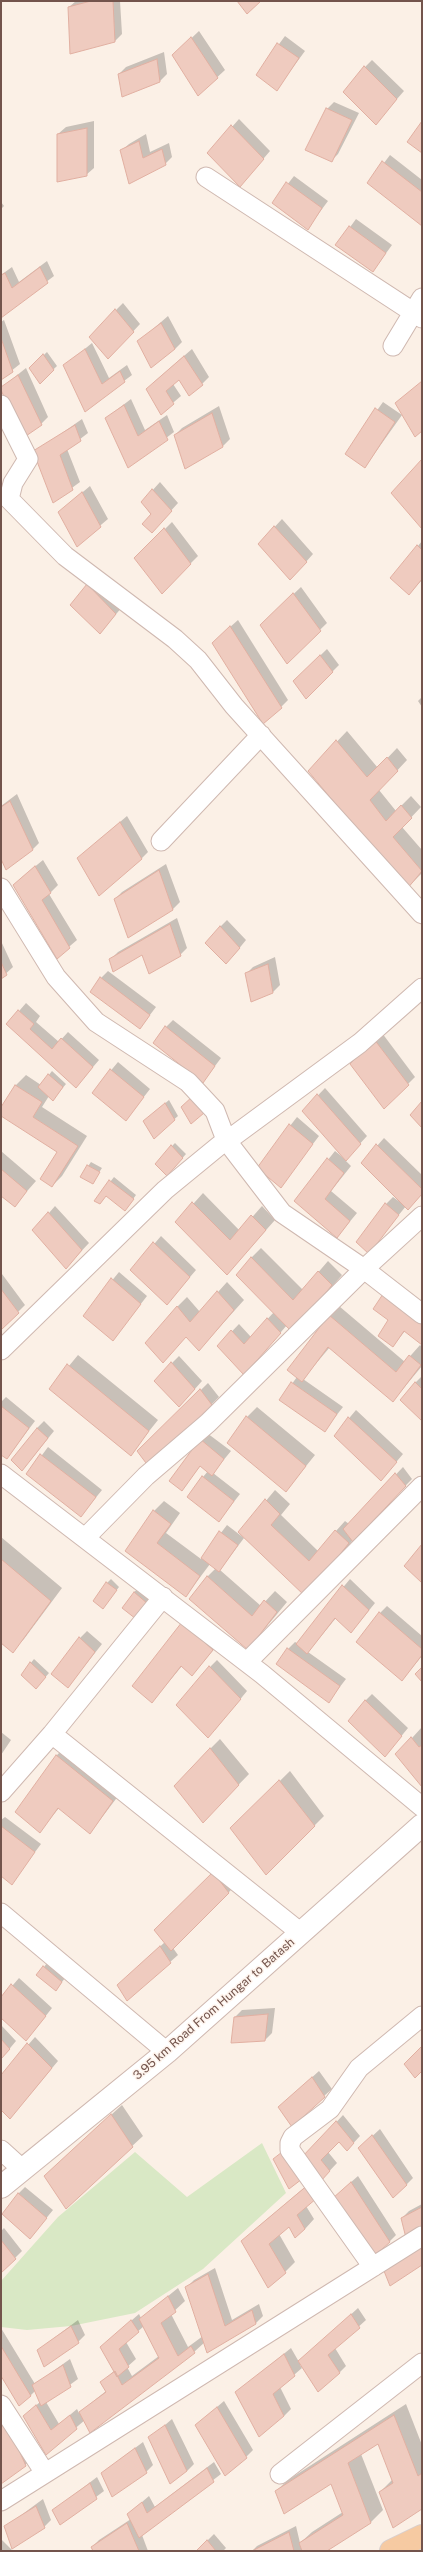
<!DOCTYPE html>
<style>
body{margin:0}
#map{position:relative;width:423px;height:2552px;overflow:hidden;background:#fbf0e6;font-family:"Public Sans",sans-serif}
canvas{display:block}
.frame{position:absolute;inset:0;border:2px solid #73544c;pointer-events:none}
</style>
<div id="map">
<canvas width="423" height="2552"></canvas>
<div class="frame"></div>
</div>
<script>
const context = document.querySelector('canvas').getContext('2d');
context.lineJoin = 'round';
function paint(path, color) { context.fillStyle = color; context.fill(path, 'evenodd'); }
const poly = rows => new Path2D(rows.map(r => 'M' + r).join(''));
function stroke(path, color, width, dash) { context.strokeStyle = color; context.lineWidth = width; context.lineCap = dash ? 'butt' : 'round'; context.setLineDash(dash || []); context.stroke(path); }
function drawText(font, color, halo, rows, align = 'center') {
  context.font = font + ' "Public Sans",sans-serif'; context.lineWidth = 3; context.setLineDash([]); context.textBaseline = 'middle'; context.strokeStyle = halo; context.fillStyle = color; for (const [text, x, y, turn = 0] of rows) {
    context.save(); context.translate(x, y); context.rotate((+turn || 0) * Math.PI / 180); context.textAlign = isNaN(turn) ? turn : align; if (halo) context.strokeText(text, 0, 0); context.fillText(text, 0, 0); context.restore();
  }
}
const green = poly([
 [262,2143,286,2193,203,2269,135,2313,71,2326,27,2330,1,2327,1,2281,58,2217,135,2152,187,2197]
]);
const shadow = poly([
 [76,1,120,1,122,34,115,41,69,7],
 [199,31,225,70,199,94,180,49],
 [285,36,305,51,277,89,257,74],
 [164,52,167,74,160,81,119,74,126,67],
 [372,60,404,91,376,123,365,67],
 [334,102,359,113,338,154,331,161,327,109],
 [239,119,270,151,247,178,209,153],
 [94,121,94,168,86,175,58,134,66,127],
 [146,134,150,152,169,143,172,157,165,164,130,182,121,151,129,144],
 [390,155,422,180,422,225,369,183],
 [294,176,328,201,308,228,273,203],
 [1,202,4,206,1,209],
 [356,219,392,245,373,271,337,245],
 [47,261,54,276,1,316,1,275,12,267,19,282],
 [123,303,140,324,115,351,116,310],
 [168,316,182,342,175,349,138,342],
 [4,320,20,364,1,379,1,322],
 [92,343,109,378,127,365,132,375,85,410,64,366],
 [192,349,209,377,202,384,180,378,173,384,181,396,161,413,154,382],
 [47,352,57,366,40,382,30,368],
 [26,368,48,417,41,424,1,388],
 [131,399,145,430,167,415,174,432,128,467,106,418],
 [383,402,402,415,365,467,346,454],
 [219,406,230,439,223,446,186,468,175,435,182,428],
 [82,419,88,433,67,449,80,482,54,501,35,452],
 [160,482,178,503,158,525,142,502],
 [90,486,108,519,77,545,59,512],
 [282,519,313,554,297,572,259,544],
 [172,522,198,556,162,592,136,558],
 [422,541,422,580,409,594,392,578],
 [94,578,123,606,100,633,71,605],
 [301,587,327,623,287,662,261,625],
 [238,620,288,700,281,707,220,636],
 [327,649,339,665,306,698,294,681],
 [422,697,422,707,418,701],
 [347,731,378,768,397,748,407,760,379,790,396,811,411,796,421,807,402,827,422,850,422,873,407,888,309,771],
 [17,794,39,843,32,850,1,857,1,806],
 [127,816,148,852,141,859,78,858],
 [43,860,58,885,49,894,77,940,57,957,21,878],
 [166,864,180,902,173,909,129,937,115,899,122,892],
 [177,918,187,948,180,955,143,954,110,960,118,952],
 [227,920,246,940,233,956,220,927],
 [1,941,13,967,1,978],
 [275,957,280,985,273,992,246,974,253,967],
 [108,971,156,1007,140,1028,101,978],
 [26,1003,40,1016,36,1022,59,1042,68,1032,99,1060,76,1087,8,1024],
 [173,1020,221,1058,203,1082,166,1027],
 [382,1033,415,1077,384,1108,351,1064],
 [118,1062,150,1089,126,1120,93,1092],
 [52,1071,66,1084,56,1096,49,1096,42,1107,87,1136,62,1176,52,1186,58,1152,1,1115,1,1109,16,1085,26,1075,41,1085],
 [325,1088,367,1136,345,1160,351,1166,331,1191,357,1213,337,1237,295,1201,335,1151,345,1159,303,1111],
 [169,1100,178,1116,154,1137,148,1118],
 [297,1117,319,1136,281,1186,258,1167],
 [384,1138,422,1175,422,1194,408,1209,406,1206,369,1252,386,1204,393,1197,404,1205,362,1163],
 [175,1143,186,1154,171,1171,172,1146],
 [1,1151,36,1181,14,1206,1,1194],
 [91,1162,102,1168,92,1183,81,1176],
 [114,1177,136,1195,128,1206,106,1195,96,1200],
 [203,1193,240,1231,262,1206,275,1220,227,1274,177,1222],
 [55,1206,89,1243,73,1260,49,1213],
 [161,1236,196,1270,167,1304,132,1270],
 [261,1248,303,1290,328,1261,342,1275,303,1321,287,1325,251,1367,218,1346,239,1324,251,1337,274,1312,251,1258],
 [119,1272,147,1296,113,1340,84,1315],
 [2,1274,25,1305,1,1329,1,1275],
 [227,1282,244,1300,199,1350,177,1307,187,1297,200,1312],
 [339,1306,405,1362,420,1345,422,1347,422,1366,393,1401,330,1347,303,1379,343,1407,324,1431,280,1400,297,1377,329,1315],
 [422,1311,422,1344,405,1331,393,1346,379,1336],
 [78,1355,158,1420,130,1455,50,1389],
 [179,1356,202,1381,186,1399,172,1363],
 [422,1376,422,1419,415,1383],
 [208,1383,219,1397,150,1466,139,1451],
 [6,1397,35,1421,7,1458,1,1453,1,1402],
 [257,1407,315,1455,286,1491,247,1417],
 [356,1410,403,1454,381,1480,335,1435],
 [44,1421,54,1431,29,1462,37,1428],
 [207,1433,231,1451,213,1473,240,1494,219,1521,203,1477,208,1471,201,1465,182,1490,171,1481],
 [48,1447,102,1490,81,1516,28,1474],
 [403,1467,412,1479,353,1540,315,1586,240,1532,275,1490,290,1504,281,1515,318,1551,345,1521,349,1524],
 [164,1501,180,1513,166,1533,201,1559,227,1525,244,1538,220,1570,261,1606,275,1591,287,1602,248,1649,207,1577,216,1568,210,1564,186,1596,126,1551,154,1511],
 [1,1537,62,1588,24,1639,12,1651,1,1642],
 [111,1579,119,1587,103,1608,107,1583],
 [350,1579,375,1603,358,1624,336,1618,308,1652,346,1679,329,1701,288,1649,295,1642,297,1643],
 [138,1589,151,1600,139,1615,134,1592],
 [387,1606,422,1636,422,1656,402,1680,380,1613],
 [182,1623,222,1640,192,1675,182,1666,152,1702],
 [87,1631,102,1644,68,1687,80,1638],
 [34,1659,49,1673,36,1688,22,1674],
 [217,1660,247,1691,215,1730,210,1667],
 [372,1694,408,1728,385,1756,365,1701],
 [422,1727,422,1785,412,1738],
 [1,1732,11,1740,1,1755],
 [220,1739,249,1774,213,1811,210,1749],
 [66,1746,122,1791,90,1833,59,1808,40,1831,56,1756],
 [290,1771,324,1816,266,1874,232,1828],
 [5,1817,41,1844,12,1883,1,1875,1,1820],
 [220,1865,236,1885,173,1948,178,1955,127,2000,118,1985,165,1942],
 [47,1963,65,1978,56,1990,44,1967],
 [19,1978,52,2008,33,2032,1,2016,1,1999],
 [275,2008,272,2033,265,2040,235,2017,242,2010],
 [1,2025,16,2041,1,2059],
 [35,2037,58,2061,17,2110,1,2108,1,2076],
 [319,2071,332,2089,324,2096,287,2100],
 [122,2105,143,2136,66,2207,55,2166],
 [343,2115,360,2136,347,2150,339,2140,328,2152,337,2163,322,2179,306,2206,314,2219,305,2229,289,2226,279,2234,295,2262,285,2272,252,2232,318,2176,303,2158],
 [380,2129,413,2178,406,2185,367,2141],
 [358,2176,396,2235,389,2242,341,2191],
 [25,2187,53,2210,30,2238,18,2194],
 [422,2204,422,2228,402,2218,409,2211],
 [4,2228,22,2251,1,2272,1,2231],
 [215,2268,232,2320,259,2304,263,2316,256,2323,205,2342,194,2352,85,2420,46,2453,24,2416,40,2402,36,2390,30,2396,1,2374,1,2328,35,2384,70,2359,78,2379,46,2402,59,2424,77,2409,79,2413,106,2391,102,2382,115,2370,101,2347,139,2314,141,2318,178,2288,185,2301,171,2314,188,2347,203,2336,186,2288,194,2280],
 [144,2326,159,2356,132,2376,127,2367,136,2359,126,2342],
 [358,2308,366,2320,335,2348,346,2366,339,2373,300,2365,302,2368,280,2387,291,2409,284,2416,237,2392,291,2348,299,2362],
 [78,2320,85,2335,78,2342,38,2350],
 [224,2401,253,2450,246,2457,196,2425],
 [406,2404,422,2445,422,2508,380,2492,393,2479,379,2443,361,2454,383,2510,371,2522,326,2551,252,2551,257,2546,296,2526,300,2543,312,2532,343,2512,331,2483,276,2491,288,2480],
 [14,2417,33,2459,1,2483,1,2426],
 [172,2419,194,2464,187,2471,150,2438],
 [143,2442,153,2465,146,2472,102,2473],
 [214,2462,221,2474,142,2535,148,2551,94,2551,92,2547,99,2540,131,2519,128,2514,149,2496,155,2507],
 [97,2477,104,2491,60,2524,54,2510],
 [43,2499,51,2520,44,2527,5,2527],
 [214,2534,226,2548,223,2551,197,2551],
 [1,2539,13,2551,1,2551]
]);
const building = poly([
 [91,1,113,1,115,42,70,54,68,7,91,1],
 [237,1,261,1,247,14,237,1],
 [191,37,218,78,198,96,172,55,191,37],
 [277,43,299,58,277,91,256,75,277,43],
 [157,59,160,82,122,97,118,74,157,59],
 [364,66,397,99,376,125,343,92,364,66],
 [326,108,352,120,332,162,305,150,326,108],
 [422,121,422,153,407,142,422,121],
 [231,125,264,159,240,187,207,153,231,125],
 [87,128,87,176,57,182,57,134,87,128],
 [139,141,143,158,162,149,166,165,129,184,120,150,139,141],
 [382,161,422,192,422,226,367,183,382,161],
 [286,182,322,208,308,230,272,203,286,182],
 [349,226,386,253,373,272,335,245,349,226],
 [40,267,48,283,1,318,1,275,5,273,12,288,40,267],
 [115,309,134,332,108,359,89,337,115,309],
 [161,323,175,349,151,368,137,341,161,323],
 [1,338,13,372,1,380,1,338],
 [85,349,102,384,120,371,125,382,85,412,63,365,85,349],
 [43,354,54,370,40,384,29,368,43,354],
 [184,356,203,385,189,396,179,380,166,391,174,404,161,415,146,389,184,356],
 [18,375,42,425,23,438,1,390,1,387,18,375],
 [422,381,422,431,415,437,395,403,422,381],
 [124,405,138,436,159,421,168,440,128,468,105,418,124,405],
 [375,408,395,422,365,468,345,454,375,408],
 [212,413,223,447,185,469,174,435,212,413],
 [75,425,81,441,60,455,73,490,53,503,33,451,75,425],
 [422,459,422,529,391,493,422,459],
 [152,489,172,511,152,533,142,524,151,514,141,502,152,489],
 [82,492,101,527,77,547,58,512,82,492],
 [274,526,307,562,290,580,258,544,274,526],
 [164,528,191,564,162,594,134,558,164,528],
 [417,545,422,550,422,579,409,595,390,578,417,545],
 [87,584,116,614,100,634,70,605,87,584],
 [293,593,321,631,287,664,260,625,293,593],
 [230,626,282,708,263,724,212,643,230,626],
 [320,655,333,672,306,699,293,681,320,655],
 [336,740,367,777,387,757,398,771,370,800,386,821,401,805,412,818,393,837,422,871,407,889,308,771,336,740],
 [10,801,33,850,6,870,1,859,1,807,10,801],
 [120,822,142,859,99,896,77,858,120,822],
 [35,866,51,893,42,900,70,948,57,959,13,885,35,866],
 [159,870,173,910,128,938,114,899,159,870],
 [170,924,181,956,149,974,142,955,113,972,109,959,170,924],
 [220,926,240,948,226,964,205,943,220,926],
 [1,962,7,975,1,979,1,962],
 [268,964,273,993,251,1002,245,973,268,964],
 [100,977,150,1015,140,1029,90,992,100,977],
 [18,1010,34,1024,30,1029,52,1049,61,1038,93,1067,76,1088,6,1024,18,1010],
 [165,1026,215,1066,203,1083,153,1043,165,1026],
 [374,1039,409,1085,384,1109,350,1064,374,1039],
 [110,1069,144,1097,126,1121,92,1093,110,1069],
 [48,1074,63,1087,53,1101,38,1087,48,1074],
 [15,1085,42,1102,33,1117,78,1146,52,1187,40,1179,57,1152,1,1116,1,1107,15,1085],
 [317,1094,361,1144,346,1161,302,1111,317,1094],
 [193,1096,204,1113,191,1124,181,1107,193,1096],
 [422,1101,422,1128,410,1115,422,1101],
 [165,1103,175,1120,154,1139,143,1121,165,1103],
 [289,1124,313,1144,281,1188,257,1168,289,1124],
 [376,1144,422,1189,422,1194,408,1210,361,1163,376,1144],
 [171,1145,183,1158,167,1176,155,1164,171,1145],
 [327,1158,344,1173,325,1199,350,1221,337,1238,294,1201,327,1158],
 [87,1165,100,1172,93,1184,80,1177,87,1165],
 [1,1169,27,1191,15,1207,1,1196,1,1169],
 [109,1180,134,1199,125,1211,106,1196,100,1204,94,1201,109,1180],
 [192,1202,230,1240,251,1215,266,1230,227,1275,175,1222,192,1202],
 [385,1203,399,1215,369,1254,356,1242,385,1203],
 [48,1212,82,1250,66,1269,32,1230,48,1212],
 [153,1242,190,1277,167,1305,130,1270,153,1242],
 [251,1257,293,1300,318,1271,332,1285,293,1333,236,1275,251,1257],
 [111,1278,141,1304,113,1341,83,1316,111,1278],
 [1,1289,19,1313,1,1330,1,1289],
 [217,1291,234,1310,199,1351,186,1337,163,1363,145,1343,177,1306,190,1322,217,1291],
 [383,1294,422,1323,422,1345,404,1331,393,1347,378,1336,388,1320,373,1309,383,1294],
 [329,1315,396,1372,409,1355,421,1365,393,1402,328,1347,302,1382,287,1370,329,1315],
 [267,1318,281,1333,244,1375,217,1346,231,1330,244,1344,267,1318],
 [171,1362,195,1389,179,1407,154,1381,171,1362],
 [67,1364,149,1431,131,1456,49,1389,67,1364],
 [291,1382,337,1414,325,1432,279,1400,291,1382],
 [415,1382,422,1389,422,1421,400,1400,415,1382],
 [200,1389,212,1405,149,1467,137,1451,200,1389],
 [1,1406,29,1428,7,1459,1,1455,1,1406],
 [246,1416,306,1466,286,1492,227,1443,246,1416],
 [348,1417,397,1462,381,1481,334,1436,348,1417],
 [37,1428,48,1438,22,1471,11,1460,37,1428],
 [200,1439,224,1459,212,1476,200,1466,182,1491,169,1481,200,1439],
 [40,1454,96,1497,81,1517,26,1474,40,1454],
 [395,1473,406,1486,353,1542,343,1529,395,1473],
 [202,1476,234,1501,219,1522,187,1497,202,1476],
 [265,1499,280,1514,271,1525,309,1561,335,1530,349,1543,306,1597,238,1532,265,1499],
 [153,1510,171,1524,157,1543,200,1576,186,1597,125,1551,153,1510],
 [219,1531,238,1545,219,1572,201,1558,219,1531],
 [422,1544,422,1583,404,1566,422,1544],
 [1,1559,51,1601,13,1653,1,1643,1,1559],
 [207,1576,252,1616,264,1600,277,1612,248,1650,189,1599,207,1576],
 [106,1582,117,1590,103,1609,93,1601,106,1582],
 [342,1585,369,1610,351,1633,335,1618,307,1654,296,1644,342,1585],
 [134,1592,148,1604,136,1619,122,1608,134,1592],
 [379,1612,422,1649,422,1655,402,1681,356,1642,379,1612],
 [182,1622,213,1650,192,1676,181,1666,152,1703,132,1686,182,1622],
 [79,1637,95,1652,68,1688,51,1674,79,1637],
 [287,1648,340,1686,329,1703,276,1664,287,1648],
 [30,1662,46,1677,36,1689,21,1675,30,1662],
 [209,1666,241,1699,208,1738,176,1705,209,1666],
 [422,1667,422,1682,415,1674,422,1667],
 [365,1700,402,1736,385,1757,348,1721,365,1700],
 [411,1737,419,1747,422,1745,422,1787,395,1754,411,1737],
 [210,1748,239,1785,203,1823,174,1786,210,1748],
 [56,1755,113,1801,90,1834,58,1808,40,1833,15,1812,56,1755],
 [279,1780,315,1826,266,1875,230,1828,279,1780],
 [1,1826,35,1852,12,1885,1,1876,1,1826],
 [213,1872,229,1893,171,1951,154,1930,213,1872],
 [160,1946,171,1963,127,2001,117,1985,160,1946],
 [43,1966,62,1982,56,1991,36,1975,43,1966],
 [11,1984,46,2016,26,2041,1,2018,1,1997,11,1984],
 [268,2014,265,2041,231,2043,234,2017,268,2014],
 [1,2039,10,2049,1,2059,1,2039],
 [27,2043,52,2068,10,2119,1,2110,1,2075,27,2043],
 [422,2046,422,2071,415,2078,404,2064,422,2046],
 [312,2077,325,2097,292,2127,278,2107,312,2077],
 [111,2114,133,2147,66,2209,44,2176,111,2114],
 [336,2121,354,2143,347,2151,339,2142,321,2160,330,2171,321,2181,301,2158,336,2121],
 [372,2135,407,2185,393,2198,358,2148,372,2135],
 [286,2149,302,2179,289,2189,273,2159,286,2149],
 [351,2182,390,2242,372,2258,333,2198,351,2182],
 [309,2184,317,2198,297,2215,305,2229,295,2238,289,2227,269,2244,286,2273,268,2288,241,2241,309,2184],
 [18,2193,47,2218,30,2239,2,2214,18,2193],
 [422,2207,422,2229,406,2238,401,2218,422,2207],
 [1,2240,16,2259,1,2273,1,2240],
 [422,2247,422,2265,390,2286,384,2271,422,2247],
 [208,2274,225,2326,252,2310,256,2324,207,2353,185,2287,208,2274],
 [168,2296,176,2312,161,2323,178,2356,191,2346,195,2353,90,2433,79,2412,106,2392,100,2382,115,2371,122,2385,159,2358,139,2319,168,2296],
 [351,2314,360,2328,328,2355,340,2373,318,2392,298,2361,351,2314],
 [131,2320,139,2332,119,2349,129,2367,117,2377,100,2347,131,2320],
 [71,2326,79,2343,44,2367,37,2350,71,2326],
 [1,2346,31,2396,19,2406,1,2376,1,2346],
 [284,2354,295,2376,273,2394,284,2416,259,2437,235,2392,284,2354],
 [63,2365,71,2387,41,2406,32,2385,63,2365],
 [36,2405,51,2430,70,2415,77,2429,46,2455,23,2416,36,2405],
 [217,2407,247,2458,225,2476,195,2425,217,2407],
 [394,2415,418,2476,422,2473,422,2509,393,2528,379,2492,393,2483,378,2444,348,2463,371,2523,327,2551,302,2551,299,2543,343,2515,331,2484,284,2514,275,2491,394,2415],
 [7,2423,26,2466,1,2484,1,2427,7,2423],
 [165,2425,187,2471,170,2484,148,2437,165,2425],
 [135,2448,147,2473,112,2497,101,2473,135,2448],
 [207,2468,214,2482,139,2538,127,2514,142,2502,147,2513,207,2468],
 [90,2483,97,2499,60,2525,52,2510,90,2483],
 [36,2506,45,2528,12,2549,4,2526,36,2506],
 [127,2523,139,2551,93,2551,91,2547,127,2523],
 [289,2532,294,2551,252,2551,289,2532],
 [207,2540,216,2551,196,2551,207,2540]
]);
const minor = poly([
 [206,177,422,318],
 [393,346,422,298],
 [1,405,28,459,13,483,9,499,65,556,175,639,198,660,234,706,422,914],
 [161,841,261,735],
 [1,888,56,977,96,1022,188,1082,215,1111,226,1140,282,1213,364,1269,422,1314],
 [235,1135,360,1043,422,988],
 [1,1350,165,1190,226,1140],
 [1,1474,262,1674,422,1807],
 [85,1538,146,1476,208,1423,364,1269,422,1216],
 [247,1662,422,1486],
 [52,1734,301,1933],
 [1,1792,52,1734,163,1597],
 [1,1913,167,2052],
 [1,2150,22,2169],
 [373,2267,290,2150,290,2143,293,2137,330,2109,359,2068,422,2016],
 [1,2405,45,2473],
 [280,2474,422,2363],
 [1,2501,422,2236]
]);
const tertiary = poly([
 [1,2187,167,2052,422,1825]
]);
const primary = poly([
 [391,2551,422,2536]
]);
const streetNames = [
 ["3.95 km Road From Hungar to Batash",214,2009,-41]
];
paint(green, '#d9e8c5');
paint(shadow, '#0003');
paint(building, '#efcbbf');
stroke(building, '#e1afa1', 1);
stroke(minor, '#cfb8b0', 21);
stroke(tertiary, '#cfb8b0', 24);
stroke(primary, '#d8cfcd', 24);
stroke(minor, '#fff', 19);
stroke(tertiary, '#fff', 22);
stroke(primary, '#f6caa2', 22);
drawText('12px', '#73544c', '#fef4ed', streetNames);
</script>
